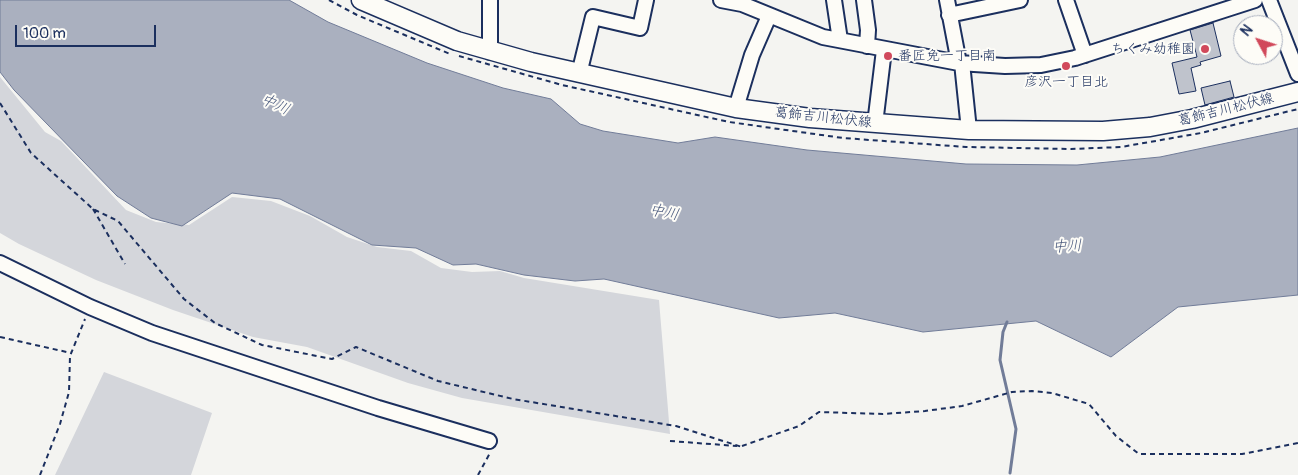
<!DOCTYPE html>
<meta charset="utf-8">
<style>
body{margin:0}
#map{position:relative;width:1298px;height:475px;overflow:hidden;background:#f4f4f1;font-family:Pangolin,sans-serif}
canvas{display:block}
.north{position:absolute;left:1233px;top:15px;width:50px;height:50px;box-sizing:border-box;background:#fdfcf7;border:1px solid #a3aaba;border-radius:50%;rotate:310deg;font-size:14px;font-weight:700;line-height:20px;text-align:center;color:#1b2f5e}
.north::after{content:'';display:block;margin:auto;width:18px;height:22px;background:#d1495b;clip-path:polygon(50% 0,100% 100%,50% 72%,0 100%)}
.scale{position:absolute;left:15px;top:25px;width:141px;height:22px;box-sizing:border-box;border:2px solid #1b2f5e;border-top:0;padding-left:6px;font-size:15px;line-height:18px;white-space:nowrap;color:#1b2f5e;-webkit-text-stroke:4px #fdfcf7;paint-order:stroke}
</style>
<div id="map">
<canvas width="1298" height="475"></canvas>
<div class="north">N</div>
<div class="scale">100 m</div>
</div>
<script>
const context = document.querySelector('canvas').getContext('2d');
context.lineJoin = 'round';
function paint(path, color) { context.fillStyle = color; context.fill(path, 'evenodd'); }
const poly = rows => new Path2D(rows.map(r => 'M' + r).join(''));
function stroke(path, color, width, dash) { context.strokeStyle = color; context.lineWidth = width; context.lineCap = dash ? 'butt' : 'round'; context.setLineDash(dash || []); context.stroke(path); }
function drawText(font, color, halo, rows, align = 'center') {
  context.font = font + ' Pangolin,"Klee One",sans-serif'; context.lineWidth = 4; context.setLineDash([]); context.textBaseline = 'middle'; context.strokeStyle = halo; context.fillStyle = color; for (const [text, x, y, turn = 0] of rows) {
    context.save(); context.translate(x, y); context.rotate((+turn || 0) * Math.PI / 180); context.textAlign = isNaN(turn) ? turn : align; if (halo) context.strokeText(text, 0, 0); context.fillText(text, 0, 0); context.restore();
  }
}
const green = poly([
 [0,77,45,132,61,141,126,210,156,222,189,225,232,197,271,201,310,216,347,237,377,247,411,251,441,268,472,272,500,271,524,278,659,300,670,434,462,398,408,383,307,347,253,337,173,310,96,280,19,244,0,233],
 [104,372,212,413,191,475,55,475]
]);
const water = poly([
 [0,0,289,0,328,22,427,63,503,88,551,99,580,124,603,131,678,143,715,137,807,150,966,164,1077,165,1160,157,1298,128,1298,295,1178,307,1111,357,1036,321,923,332,835,313,779,318,604,279,575,281,524,275,476,264,453,265,416,248,372,245,280,199,232,193,182,226,151,218,117,196,14,90,0,72,0,0]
]);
const stream = poly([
 [1007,322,1003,332,1000,360,1016,429,1010,473]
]);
const building = poly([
 [1213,23,1221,56,1200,62,1201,65,1191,68,1196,91,1179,94,1172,63,1197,57,1190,30,1213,23],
 [1230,81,1234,97,1205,105,1201,88,1230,81]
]);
const path = poly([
 [329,0,357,15,450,54],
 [459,56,562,85,729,122,843,138,966,147,1071,149,1121,147,1201,133,1298,109],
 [0,103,31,153,93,209,118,221,184,299,215,323,262,345,332,359,356,347,438,381,513,399,676,426,742,447],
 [93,209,125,264],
 [0,337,71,353],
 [670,441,737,446],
 [742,446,799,426,819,412,883,414,925,411,962,406,1012,392,1032,391,1052,393,1089,404,1116,436,1139,454,1242,454,1298,443],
 [40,475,60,424,69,392,70,356,85,319],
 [478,475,490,453]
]);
const minor = poly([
 [721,0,742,4,823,37,959,63,1005,66,1041,65,1075,58,1255,0],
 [834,0,840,40],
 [864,0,868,30,867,46],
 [947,0,959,63],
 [1066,0,1085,55],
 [1269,0,1298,74],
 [949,15,1020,0],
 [490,52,490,0],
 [962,63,969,130],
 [579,74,593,17,640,28,646,0],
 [736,108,752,55,769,16],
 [875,124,884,50],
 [0,263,90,307,152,333,378,408,489,441]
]);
const major = poly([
 [361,0,457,41,531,62,736,108,810,118,969,130,1103,131,1150,127,1192,119,1298,92]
]);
const markers = [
 [1205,49,5,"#d1495b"],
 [888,56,5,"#d1495b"],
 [1066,66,5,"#d1495b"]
];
const poiNames = [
 ["ちくみ幼稚園",1195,49],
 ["番匠免一丁目南",898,56,"left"],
 ["彦沢一丁目北",1066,82,"center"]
];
const streetNames = [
 ["葛飾吉川松伏線",1226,110,-14],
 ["葛飾吉川松伏線",823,118,6]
];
const waterNames = [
 ["中川",275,105,24],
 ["中川",664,213,11],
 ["中川",1067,247,-3]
];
paint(green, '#d4d6db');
paint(water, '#aab0bf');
stroke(water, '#717c98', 1);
stroke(stream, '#717c98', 3);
paint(building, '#bfc3cc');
stroke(building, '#1b2f5e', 1);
stroke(minor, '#1b2f5e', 18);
stroke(major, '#1b2f5e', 21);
stroke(path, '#1b2f5e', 2, [5, 4]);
stroke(minor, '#fdfcf7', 14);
stroke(major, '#fdfcf7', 18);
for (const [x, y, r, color] of markers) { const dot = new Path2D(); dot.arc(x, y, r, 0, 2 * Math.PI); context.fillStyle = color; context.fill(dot); stroke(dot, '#fdfcf7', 2); }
drawText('14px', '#1b2f5e', '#fdfcf7', poiNames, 'right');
drawText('14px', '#1b2f5e', '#fdfcf7', streetNames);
drawText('italic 15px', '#46567b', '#fdfcf7', waterNames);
</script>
